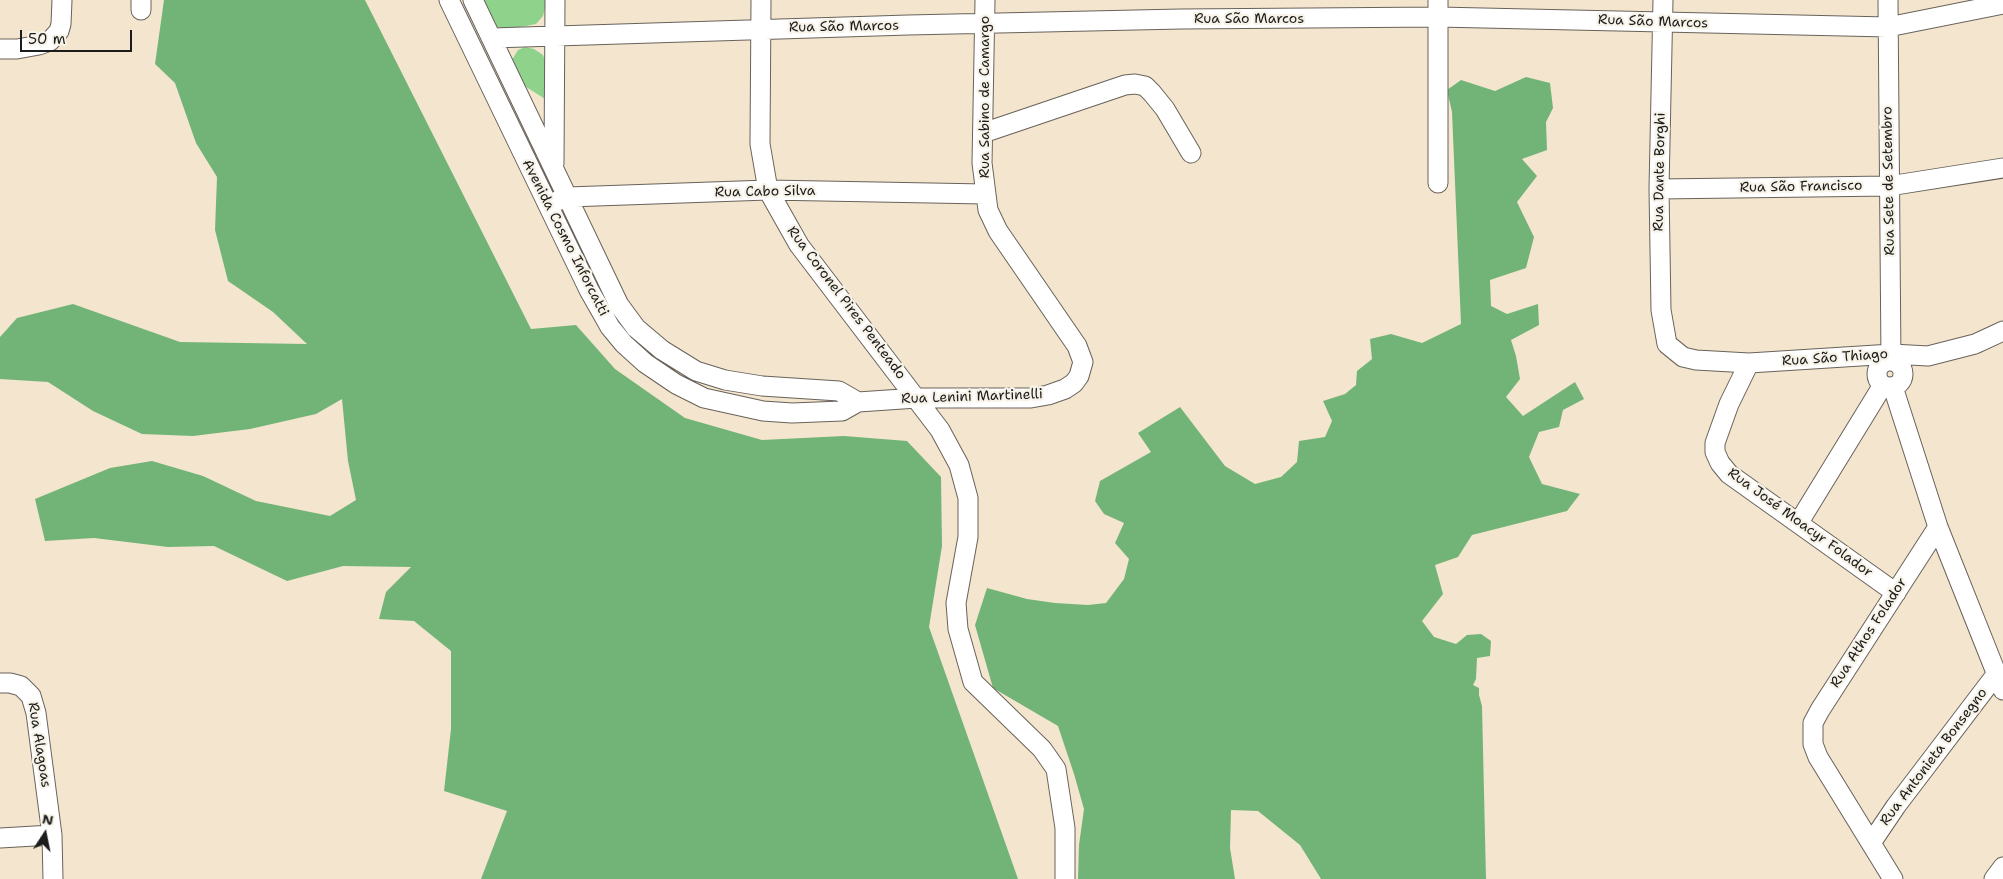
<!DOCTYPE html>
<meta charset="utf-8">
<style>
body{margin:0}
#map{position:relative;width:2003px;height:879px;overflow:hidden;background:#f4e5ce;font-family:"Shantell Sans",sans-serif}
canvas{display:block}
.north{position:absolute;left:20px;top:809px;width:50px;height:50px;-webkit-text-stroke:4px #f7f3e8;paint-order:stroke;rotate:11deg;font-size:14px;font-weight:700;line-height:20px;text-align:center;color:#1c1c1c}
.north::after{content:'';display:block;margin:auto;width:18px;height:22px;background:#1c1c1c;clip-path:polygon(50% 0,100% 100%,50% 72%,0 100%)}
.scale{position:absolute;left:20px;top:30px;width:112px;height:22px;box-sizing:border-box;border:2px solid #1c1c1c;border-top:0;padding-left:6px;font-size:15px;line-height:18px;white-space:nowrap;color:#1c1c1c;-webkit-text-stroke:4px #f7f3e8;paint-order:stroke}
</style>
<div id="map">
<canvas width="2003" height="879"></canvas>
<div class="north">N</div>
<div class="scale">50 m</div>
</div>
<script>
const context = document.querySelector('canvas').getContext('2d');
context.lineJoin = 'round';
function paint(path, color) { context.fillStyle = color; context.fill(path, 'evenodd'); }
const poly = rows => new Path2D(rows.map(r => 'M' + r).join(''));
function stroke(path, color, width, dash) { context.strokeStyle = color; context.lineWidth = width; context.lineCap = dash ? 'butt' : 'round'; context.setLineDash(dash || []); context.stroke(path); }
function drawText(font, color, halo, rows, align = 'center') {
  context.font = font + ' "Shantell Sans",sans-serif'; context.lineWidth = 4.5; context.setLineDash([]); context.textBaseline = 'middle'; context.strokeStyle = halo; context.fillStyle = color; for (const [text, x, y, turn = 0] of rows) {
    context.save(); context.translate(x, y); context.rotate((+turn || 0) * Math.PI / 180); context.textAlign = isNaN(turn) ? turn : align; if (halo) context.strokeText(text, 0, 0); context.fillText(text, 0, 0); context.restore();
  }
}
const green = poly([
 [481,0,546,0,546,4,543,16,536,24,505,30,496,26],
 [525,47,534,49,543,55,547,66,545,99,520,83,512,68,513,58,518,50]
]);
const forest = poly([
 [164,0,365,0,531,329,576,325,615,369,685,418,762,440,844,436,907,441,941,477,942,546,929,627,1018,879,481,879,507,811,444,791,451,729,451,651,414,621,379,619,386,592,411,567,343,566,287,581,214,546,168,547,94,538,45,541,35,499,110,468,152,461,203,476,256,501,330,516,356,500,348,461,342,399,316,414,250,429,193,436,142,434,93,411,48,382,0,379,0,337,17,318,73,304,180,342,307,344,273,312,228,281,215,230,217,177,196,143,175,83,155,64],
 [1526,77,1550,83,1553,108,1546,122,1547,150,1522,159,1537,176,1517,202,1534,237,1526,268,1490,280,1491,306,1507,314,1538,304,1539,325,1511,340,1516,356,1520,379,1506,397,1523,416,1575,382,1584,399,1563,410,1559,427,1539,432,1529,457,1542,484,1580,494,1567,511,1472,535,1458,557,1435,565,1443,594,1422,621,1434,637,1456,644,1467,635,1481,634,1491,641,1490,656,1477,658,1476,679,1473,685,1479,688,1479,695,1482,706,1486,879,1321,879,1300,845,1258,811,1231,810,1230,848,1235,879,1078,879,1079,845,1084,809,1074,774,1058,726,993,688,975,625,987,588,1027,599,1055,603,1088,605,1106,603,1124,579,1129,559,1115,543,1124,523,1104,514,1095,501,1100,481,1151,452,1138,433,1180,407,1225,466,1255,484,1281,477,1297,462,1299,441,1325,437,1332,421,1323,401,1345,394,1356,385,1357,371,1372,359,1370,339,1391,334,1422,343,1461,324,1452,112,1447,90,1461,80,1495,91]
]);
const minor = poly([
 [141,0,141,10],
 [449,0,589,290,610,327,624,344,645,363,676,384,704,398,763,411,792,413,842,411,858,402,917,398,1031,398,1048,395,1065,389,1074,383,1079,376,1083,362,1077,346,998,231,988,210,982,163,985,0],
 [473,0,619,305,636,328,662,350,696,371,725,380,762,386,839,391,858,402],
 [761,0,760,144,768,190,799,245,940,430,959,465,968,498,968,537,956,603,958,629,973,682,1042,749,1056,769,1065,828,1065,879],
 [1438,0,1438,183],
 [1663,0,1659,189,1661,310,1667,344,1683,357,1696,360,1749,363,1892,354,1928,356,1975,344,2003,331],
 [1888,0,1891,361],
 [492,38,908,25,1181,19,1438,17,1888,27,2003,4],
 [0,49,17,49,39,45,50,41,59,31,61,24,62,0],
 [983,133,1125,85,1135,84,1145,86,1152,93,1165,109,1191,153],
 [554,164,555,0],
 [1659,189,1889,186,2003,168],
 [557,201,568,197,768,190,985,194],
 '1877 374a13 13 0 1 1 26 0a13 13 0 1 1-26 0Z',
 [1749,363,1729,404,1715,443,1715,452,1720,463,1729,474,1896,593],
 [1893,387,1938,527,2003,690],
 [1799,522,1883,385],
 [0,683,10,683,21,686,31,696,36,713,52,835,53,879],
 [0,838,52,835],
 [1871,843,1896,806,1998,672],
 [1893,879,1818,757,1813,744,1813,723,1820,710,1938,527],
 [1994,879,2003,867]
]);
const streetNames = [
 ["Rua São Marcos",1249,19],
 ["Rua São Marcos",1653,22,2],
 ["Rua São Marcos",844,27,-1],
 ["Rua Sabino de Camargo",985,97,-90],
 ["Rua Dante Borghi",1660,172,-89],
 ["Rua Sete de Setembro",1889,181,-91],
 ["Rua São Francisco",1801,187,-1],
 ["Rua Cabo Silva",765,192,-1],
 ["Avenida Cosmo Inforcatti",565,238,63],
 ["Rua Coronel Pires Penteado",846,303,53],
 ["Rua São Thiago",1835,358,-4],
 ["Rua Lenini Martinelli",972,397,-2],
 ["Rua José Moacyr Folador",1800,523,36],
 ["Rua Athos Folador",1869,633,-57],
 ["Rua Alagoas",39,745,81],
 ["Rua Antonieta Bonsegno",1934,757,-53]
];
paint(green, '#8ed28b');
paint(forest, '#72b477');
stroke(minor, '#68625a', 21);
stroke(minor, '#fff', 19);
drawText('14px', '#1c1c1c', '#f7f3e8', streetNames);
</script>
